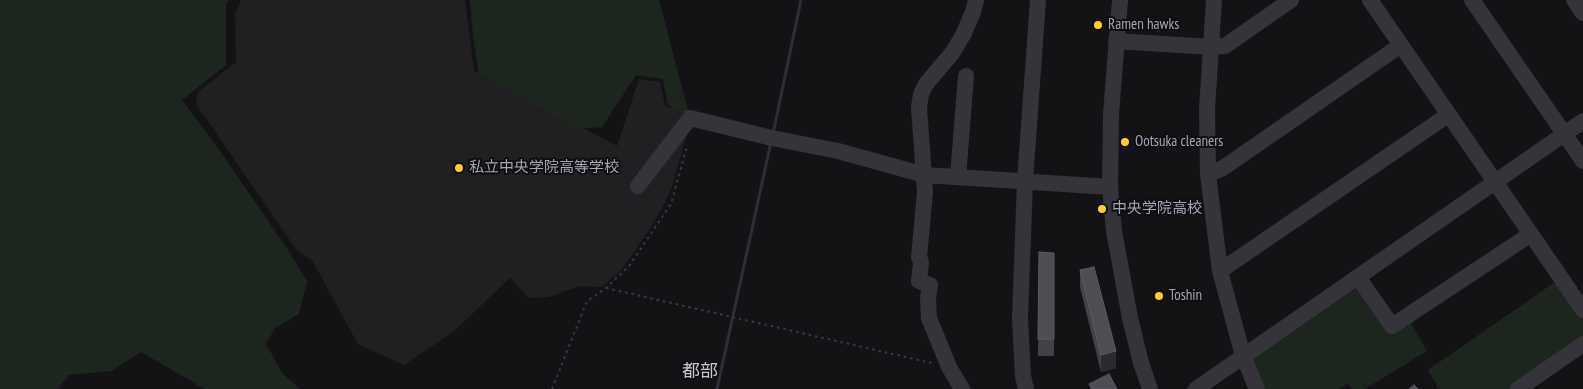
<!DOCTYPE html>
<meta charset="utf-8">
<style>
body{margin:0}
canvas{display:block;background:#131315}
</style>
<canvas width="1583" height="389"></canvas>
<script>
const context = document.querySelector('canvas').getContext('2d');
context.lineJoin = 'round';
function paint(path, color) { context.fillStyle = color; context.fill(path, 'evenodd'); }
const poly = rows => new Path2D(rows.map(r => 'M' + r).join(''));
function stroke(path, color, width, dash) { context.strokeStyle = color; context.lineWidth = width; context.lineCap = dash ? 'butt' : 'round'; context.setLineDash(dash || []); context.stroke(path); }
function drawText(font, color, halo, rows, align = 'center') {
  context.font = font + ' "PT Sans Narrow","Noto Sans JP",sans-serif'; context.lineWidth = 4; context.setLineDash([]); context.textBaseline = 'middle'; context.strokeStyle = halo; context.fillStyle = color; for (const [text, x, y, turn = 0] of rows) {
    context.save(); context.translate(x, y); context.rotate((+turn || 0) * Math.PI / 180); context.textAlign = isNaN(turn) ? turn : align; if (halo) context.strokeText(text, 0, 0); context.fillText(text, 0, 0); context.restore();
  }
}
const built = poly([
 [241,0,465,0,474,71,617,146,639,79,660,82,665,106,692,114,672,187,665,203,647,233,622,269,602,287,579,286,549,297,529,298,510,278,453,332,404,365,358,344,312,260,296,249,196,104,198,92,236,62,235,15]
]);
const green = poly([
 [0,0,229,0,226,3,226,65,182,100,220,151,288,250,307,281,299,314,275,328,266,344,283,374,300,389,205,389,141,352,111,371,69,375,58,389,0,389],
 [470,0,659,0,690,118,668,105,663,79,636,75,602,127,576,129,479,74,473,37],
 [1561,278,1583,310,1583,344,1518,389,1439,389,1428,370],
 [1358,287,1391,334,1410,322,1427,351,1365,389,1352,389,1348,383,1339,389,1263,389,1251,360]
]);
const stream = poly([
 [773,134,801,0],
 [717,389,771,142]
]);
const path = poly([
 [606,288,932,363],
 [552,389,587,301,606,288,629,266,671,204,687,146]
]);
const minor = poly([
 [1120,0,1111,114,1110,187,1114,231,1130,318,1141,363,1150,389],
 [1214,0,1207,109,1208,174,1220,271,1243,356,1257,389],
 [1370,0,1583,310],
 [1472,0,1583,161],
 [1574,0,1583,13],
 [1116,41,1211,47,1225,46,1291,0],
 [1208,174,1223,168,1401,45],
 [958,177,966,76],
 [638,186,690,118,772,138,838,151,925,175,1110,187],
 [1220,271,1448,115],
 [1358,277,1392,326,1531,234],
 [962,389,949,367,929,318,928,298,930,285,919,281,921,262,919,257,925,192,919,107,921,94,926,84,953,52,964,33,973,12,976,0],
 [1026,389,1023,376,1020,318,1025,181,1038,0],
 [1196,389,1583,121],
 [1518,389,1583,344]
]);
const wall = poly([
 [1039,252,1054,253,1054,356,1038,356],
 [1080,270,1116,368,1101,372,1080,287]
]);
const shadedWall = poly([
 [1116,351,1116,368,1101,372,1101,355]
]);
const building = poly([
 [1039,252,1054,253,1054,339,1038,339,1039,252],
 [1094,267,1116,351,1101,355,1080,270,1094,267],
 [1109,374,1117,389,1092,389,1089,384,1109,374],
 [1414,385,1418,389,1409,389,1414,385]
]);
const markers = [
 [1098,25,5,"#fed122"],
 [1125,142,5,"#fed122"],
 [459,168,5,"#fed122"],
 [1102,209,5,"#fed122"],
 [1159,296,5,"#fed122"]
];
const poiNames = [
 ["Ramen hawks",1108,25],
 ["Ootsuka cleaners",1135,142],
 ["私立中央学院高等学校",469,168],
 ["中央学院高校",1112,209],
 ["Toshin",1169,296]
];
const quarterNames = [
 ["都部",700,372]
];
paint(built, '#201f22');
paint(green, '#1d251f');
stroke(stream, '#29303a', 3);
stroke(path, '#3a3b41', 2, [2.5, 4]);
stroke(minor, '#34343a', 16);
paint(wall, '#424348');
paint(shadedWall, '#2b2b2f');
paint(building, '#4d4d54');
stroke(building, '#5a5b64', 1);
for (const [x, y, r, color] of markers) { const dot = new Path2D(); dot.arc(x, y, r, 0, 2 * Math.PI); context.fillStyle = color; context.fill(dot); stroke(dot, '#0e0e10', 2); }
drawText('15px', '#a4a7b7', '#0e0e10', poiNames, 'left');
drawText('18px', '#c5c7d2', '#0e0e10', quarterNames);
</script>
